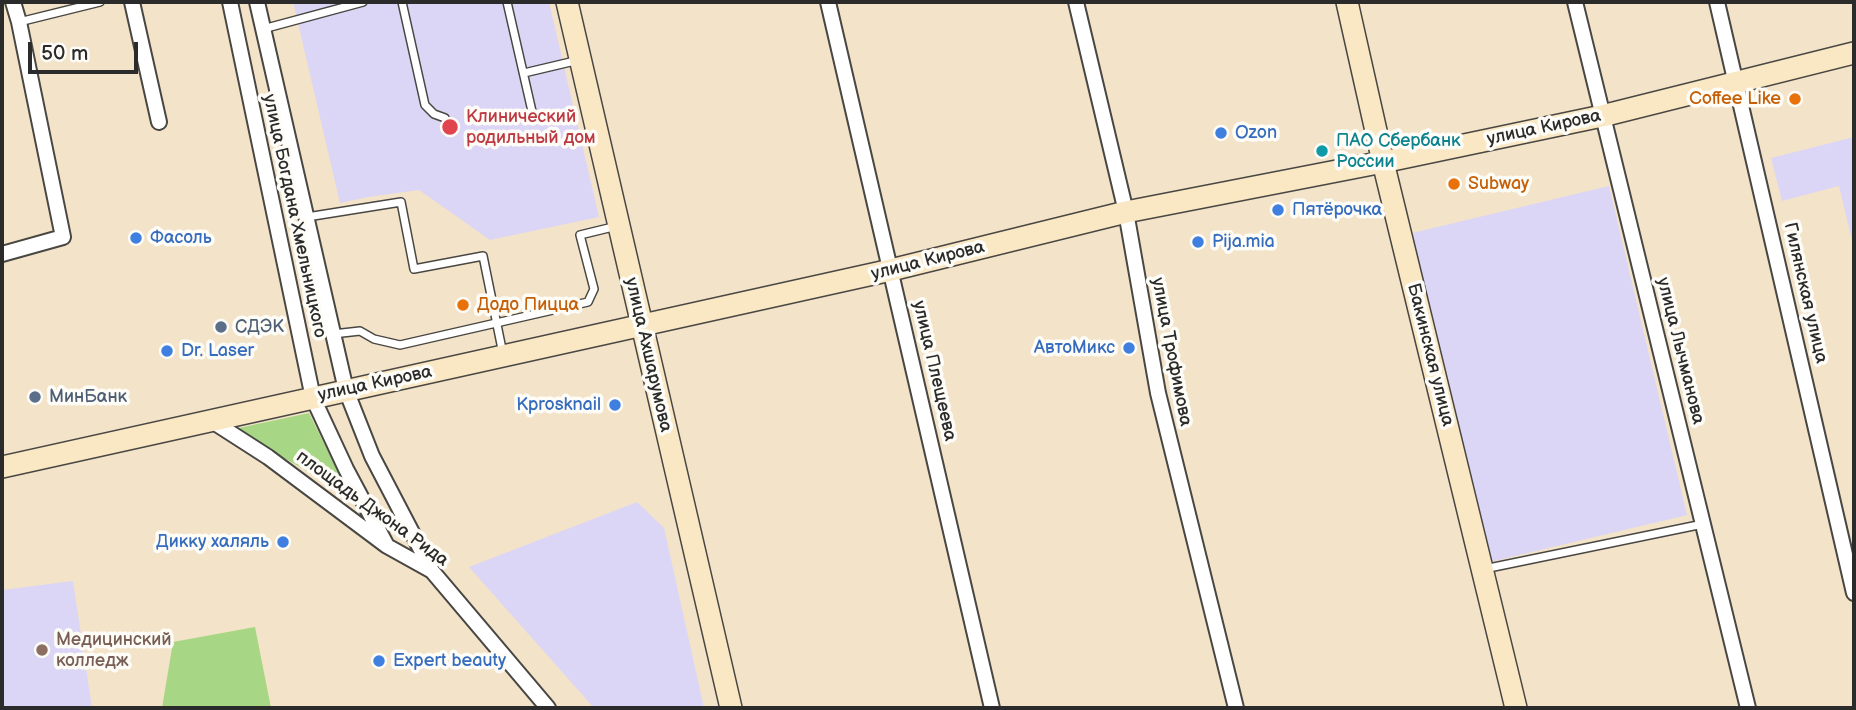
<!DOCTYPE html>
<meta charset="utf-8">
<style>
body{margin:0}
#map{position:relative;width:1856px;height:710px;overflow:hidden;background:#f3e3c8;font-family:"Balsamiq Sans",sans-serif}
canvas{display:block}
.frame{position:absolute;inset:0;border:4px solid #2b2b2b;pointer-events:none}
.scale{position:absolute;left:28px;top:42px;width:110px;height:32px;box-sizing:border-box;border:4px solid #2b2b2b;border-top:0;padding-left:9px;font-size:21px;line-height:24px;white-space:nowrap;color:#2b2b2b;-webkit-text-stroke:5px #fdfcf7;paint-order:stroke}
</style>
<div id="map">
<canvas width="1856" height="710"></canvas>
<div class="frame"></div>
<div class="scale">50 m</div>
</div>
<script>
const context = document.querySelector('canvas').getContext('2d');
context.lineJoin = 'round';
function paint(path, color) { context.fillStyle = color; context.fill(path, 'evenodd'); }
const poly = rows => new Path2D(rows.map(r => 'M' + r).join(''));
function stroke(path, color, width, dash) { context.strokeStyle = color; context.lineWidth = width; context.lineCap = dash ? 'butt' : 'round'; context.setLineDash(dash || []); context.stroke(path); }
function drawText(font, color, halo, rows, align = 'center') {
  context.font = font + ' "Balsamiq Sans",sans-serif'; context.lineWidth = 7; context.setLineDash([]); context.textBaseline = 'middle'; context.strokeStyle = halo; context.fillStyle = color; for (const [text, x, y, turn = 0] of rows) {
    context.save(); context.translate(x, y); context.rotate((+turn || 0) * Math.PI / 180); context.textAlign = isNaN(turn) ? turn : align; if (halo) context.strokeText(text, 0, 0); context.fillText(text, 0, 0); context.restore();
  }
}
const built = poly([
 [293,2,549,2,599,217,490,240,419,190,368,197,340,203],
 [1854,137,1854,249,1839,186,1782,201,1771,158],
 [1609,186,1687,515,1490,562,1412,233],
 [637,502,664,528,704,708,594,708,469,567],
 [73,581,92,708,2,708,2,590]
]);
const green = poly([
 [309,413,350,496,234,429],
 [255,627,271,708,162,708,173,642]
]);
const lane = poly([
 [402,2,425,105,434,114,445,118],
 [507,2,534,120],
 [19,22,100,2],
 [263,29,363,2],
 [524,73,579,60],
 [307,217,401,202,414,269,483,256,503,354],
 [333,334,360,331,374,339,400,345,588,302,594,289,580,235,617,226],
 [1484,569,1703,524]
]);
const street = poly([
 [132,2,159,122],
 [230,2,313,398,346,469,387,546],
 [257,2,346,390,372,456,432,571],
 [828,2,992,708],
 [1076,2,1126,212,1158,393,1236,708],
 [1575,2,1748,708],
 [1717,2,1854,593],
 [2,254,63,237,19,22,13,2],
 [212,421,268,457,387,546,432,571,548,708]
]);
const secondary = poly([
 [567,2,731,708],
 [1347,2,1383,162,1516,708],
 [2,467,891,270,1126,212,1383,162,1602,116,1854,53]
]);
const markers = [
 [1795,99,7,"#e8710a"],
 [450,127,9,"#e0444e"],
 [1221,133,7,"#3f7fe0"],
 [1322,151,7,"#0f9aa8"],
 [1454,184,7,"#e8710a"],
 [1278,210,7,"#3f7fe0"],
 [136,238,7,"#3f7fe0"],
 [1198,242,7,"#3f7fe0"],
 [463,305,7,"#e8710a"],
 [221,327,7,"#5c6f8a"],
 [1129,348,7,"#3f7fe0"],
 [167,351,7,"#3f7fe0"],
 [35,397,7,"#5c6f8a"],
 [615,405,7,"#3f7fe0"],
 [283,542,7,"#3f7fe0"],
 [42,650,7,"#8d6e63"],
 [379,661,7,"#3f7fe0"]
];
const foodNames = [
 ["Coffee Like",1781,99,"right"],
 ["Subway",1468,184],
 ["Додо Пицца",477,305]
];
const healthNames = [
 ["Клинический",466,117],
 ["родильный дом",466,138]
];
const streetNames = [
 ["улица Кирова",1544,128,-12],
 ["улица Богдана Хмельницкого",294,216,78],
 ["улица Кирова",928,261,-14],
 ["Гилянская улица",1805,293,77],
 ["улица Лычманова",1680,351,76],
 ["улица Трофимова",1171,352,79],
 ["улица Ахшарумова",648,355,77],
 ["Бакинская улица",1430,355,76],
 ["улица Плещеева",934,371,77],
 ["улица Кирова",375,384,-12],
 ["площадь Джона Рида",372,509,36]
];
const shopNames = [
 ["Ozon",1235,133],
 ["Пятёрочка",1292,210],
 ["Фасоль",150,238],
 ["Pija.mia",1212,242],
 ["АвтоМикс",1115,348,"right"],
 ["Dr. Laser",181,351],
 ["Kprosknail",601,405,"right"],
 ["Дикку халяль",269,542,"right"],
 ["Expert beauty",393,661]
];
const cultureNames = [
 ["ПАО Сбербанк",1336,141],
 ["России",1336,162]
];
const serviceNames = [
 ["СДЭК",235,327],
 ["МинБанк",49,397]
];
const educationNames = [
 ["Медицинский",56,640],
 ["колледж",56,661]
];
paint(built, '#dcd6f6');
paint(green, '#a7d684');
stroke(lane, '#494743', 10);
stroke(street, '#494743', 18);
stroke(secondary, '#494743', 24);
stroke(lane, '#fff', 7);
stroke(street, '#fff', 14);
stroke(secondary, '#fae7c3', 21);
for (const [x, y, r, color] of markers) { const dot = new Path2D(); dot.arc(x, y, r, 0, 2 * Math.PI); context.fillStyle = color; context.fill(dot); stroke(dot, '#fdfcf7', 2.5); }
drawText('18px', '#c56008', '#fdfcf7', foodNames, 'left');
drawText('18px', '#be3a42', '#fdfcf7', healthNames, 'left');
drawText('18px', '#2b2b2b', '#fdfcf7', streetNames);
drawText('18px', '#366cbe', '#fdfcf7', shopNames, 'left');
drawText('18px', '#0d838f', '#fdfcf7', cultureNames, 'left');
drawText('18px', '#4e5e75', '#fdfcf7', serviceNames, 'left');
drawText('18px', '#785e54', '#fdfcf7', educationNames, 'left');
</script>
